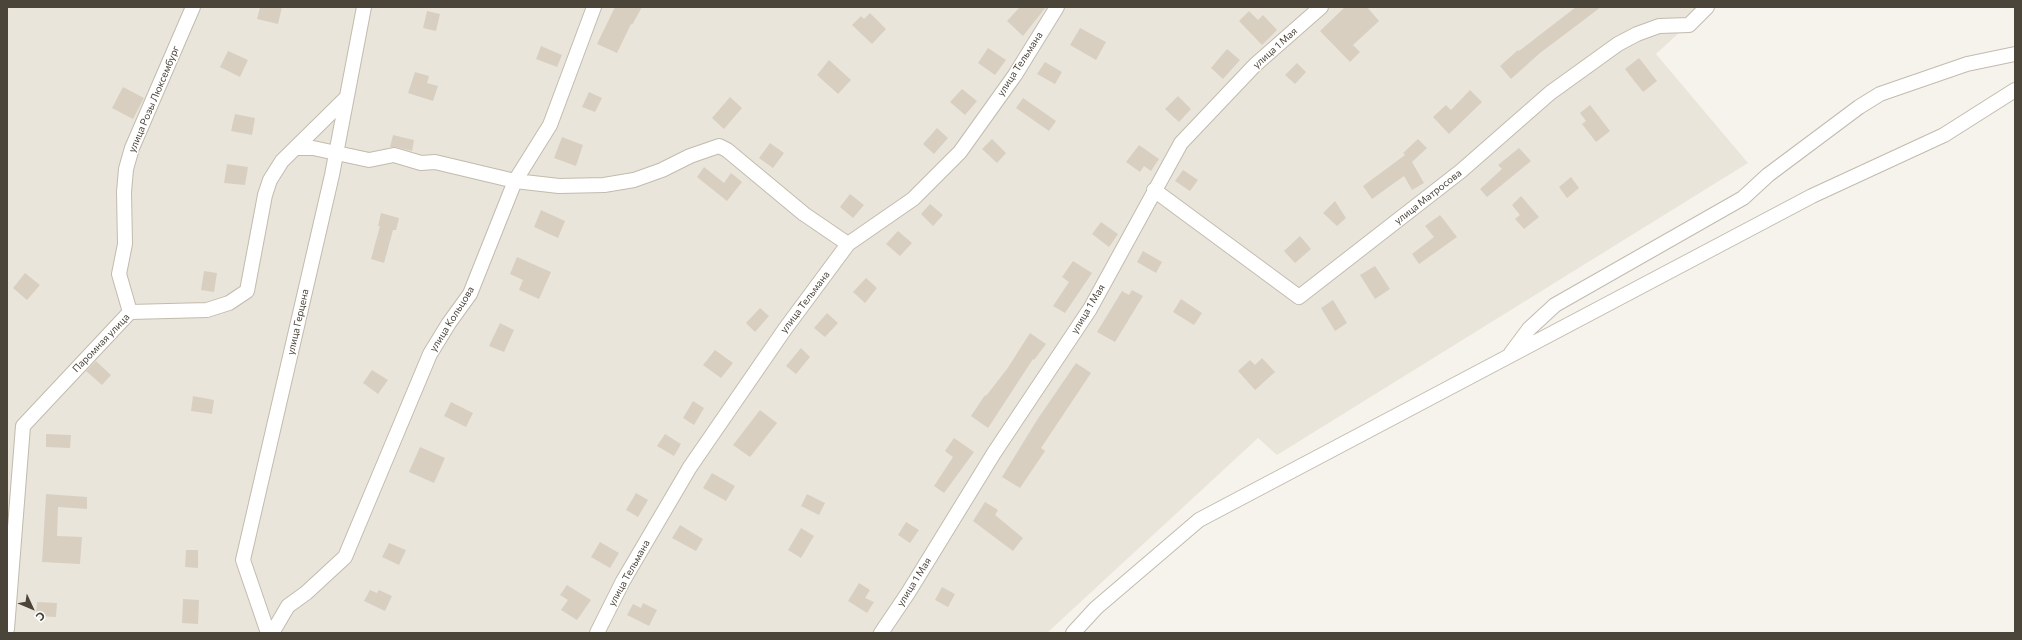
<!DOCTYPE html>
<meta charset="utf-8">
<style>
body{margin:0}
#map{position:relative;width:2022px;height:640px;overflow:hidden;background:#f6f3ec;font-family:Commissioner,sans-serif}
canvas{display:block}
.frame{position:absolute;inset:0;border:8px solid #4b4439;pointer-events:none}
.north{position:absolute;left:12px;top:588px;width:40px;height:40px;-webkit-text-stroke:3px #fff;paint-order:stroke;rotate:134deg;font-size:11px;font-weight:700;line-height:16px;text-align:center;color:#4b4439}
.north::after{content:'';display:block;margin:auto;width:14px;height:18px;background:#4b4439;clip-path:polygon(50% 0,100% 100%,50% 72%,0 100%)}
</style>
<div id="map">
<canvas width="2022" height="640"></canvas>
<div class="frame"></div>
<div class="north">С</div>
</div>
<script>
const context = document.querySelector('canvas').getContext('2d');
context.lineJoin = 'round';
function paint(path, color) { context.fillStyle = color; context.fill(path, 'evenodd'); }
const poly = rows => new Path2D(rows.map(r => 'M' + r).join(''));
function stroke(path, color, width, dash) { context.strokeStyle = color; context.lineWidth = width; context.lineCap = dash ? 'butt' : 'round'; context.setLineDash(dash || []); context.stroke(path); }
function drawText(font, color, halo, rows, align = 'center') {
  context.font = font + ' Commissioner,sans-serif'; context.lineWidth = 3; context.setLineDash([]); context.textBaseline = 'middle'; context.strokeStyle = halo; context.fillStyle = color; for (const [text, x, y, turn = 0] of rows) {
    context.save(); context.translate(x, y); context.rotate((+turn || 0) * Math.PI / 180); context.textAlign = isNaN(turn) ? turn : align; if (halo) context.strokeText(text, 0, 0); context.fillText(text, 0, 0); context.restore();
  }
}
const residential = poly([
 [7,7,1707,7,1656,54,1748,163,1277,455,1258,438,1047,633,7,633]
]);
const building = poly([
 [260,7,282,7,278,24,257,19],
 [615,7,642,7,632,25,631,24,617,53,597,44],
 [1020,7,1046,7,1023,36,1007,21],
 [1345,7,1367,7,1379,21,1353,45,1360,52,1350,62,1320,31],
 [1576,7,1601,7,1540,53,1511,79,1500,66,1518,50,1519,51],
 [427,11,440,14,436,31,423,28],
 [1249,11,1258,20,1263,15,1277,30,1262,45,1239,21],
 [870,13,886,29,872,44,852,25,861,16,864,19],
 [1080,28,1106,42,1096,60,1070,45],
 [541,46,562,55,557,67,536,59],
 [988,48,1006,60,995,75,978,63],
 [1227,49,1240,60,1223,79,1211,68],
 [228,51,248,60,240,77,220,67],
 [1639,58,1657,81,1643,92,1625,69],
 [829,60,851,80,838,94,817,75],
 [1045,62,1062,72,1055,84,1037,74],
 [1297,63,1306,72,1295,84,1285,75],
 [415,72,429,76,427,83,438,86,433,101,408,93],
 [123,87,144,98,133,119,112,108],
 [962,89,977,101,965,115,950,102],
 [1470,90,1482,102,1449,134,1433,117,1446,105,1451,110],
 [589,92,602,98,595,112,582,107],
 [1178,96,1191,109,1179,122,1165,109],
 [730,97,742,108,724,129,712,118],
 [1023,98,1056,121,1049,131,1016,108],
 [1590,105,1610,131,1596,142,1582,124,1586,121,1580,113],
 [235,114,255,118,252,135,231,131],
 [937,128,948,138,934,154,923,144],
 [393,135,414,140,412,151,396,147,390,147],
 [562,137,583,145,576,166,554,158],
 [992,139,1006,153,997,163,982,149],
 [1418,139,1427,148,1412,162,1424,183,1412,190,1404,176,1372,199,1363,186,1405,155,1403,153],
 [770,143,784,153,773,168,759,158],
 [1139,145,1159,159,1151,171,1144,166,1140,172,1126,162],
 [1519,148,1531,161,1487,197,1480,189,1502,169,1498,165],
 [227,164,248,167,245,185,224,183],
 [704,167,724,183,731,173,742,182,727,201,697,177],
 [1183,170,1198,180,1190,191,1175,181],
 [1571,177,1579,188,1567,198,1559,187],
 [850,194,864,205,853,218,840,207],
 [1521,196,1539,217,1524,229,1515,219,1520,215,1512,205],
 [1335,201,1346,218,1337,226,1323,213],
 [930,204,943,215,933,226,921,214],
 [541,210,565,221,558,238,534,227],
 [381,213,399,218,396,230,393,230,384,263,371,259,380,226,378,226],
 [1440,215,1457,237,1419,264,1412,254,1434,237,1425,226],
 [1101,222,1118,234,1109,247,1092,234],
 [898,231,912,243,900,256,886,244],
 [1300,236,1311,249,1295,263,1284,251],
 [1143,251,1162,262,1156,273,1137,262],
 [517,257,551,272,539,299,519,290,523,280,510,274],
 [1073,261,1092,273,1065,313,1053,306,1069,282,1062,277],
 [1375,266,1390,289,1375,299,1360,275],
 [204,271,217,273,214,292,201,290],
 [25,273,40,285,27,300,13,288],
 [866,278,877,288,865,303,853,292],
 [1132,290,1143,296,1115,342,1097,332,1122,291,1129,295],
 [1181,299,1202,313,1194,325,1173,312],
 [1333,300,1347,323,1335,331,1321,308],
 [760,308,769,316,755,332,746,323],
 [827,313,838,323,825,337,814,328],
 [500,323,514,330,504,352,489,346],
 [1030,333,1046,344,1034,360,1033,359,988,428,971,416,985,395,986,396,1007,369],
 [801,348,810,357,796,374,786,366],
 [715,350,733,363,721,378,703,365],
 [1262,358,1275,372,1255,390,1238,371,1250,360,1255,365],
 [96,361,111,375,102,385,86,371],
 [1076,363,1091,373,1041,448,1045,451,1020,488,1002,477,1037,420],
 [372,370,388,380,378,394,363,383],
 [193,396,214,400,212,414,191,411],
 [693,401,704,408,694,425,683,418],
 [451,402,473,413,466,427,444,416],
 [760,410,777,423,750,457,733,445],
 [46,434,71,435,70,448,46,447],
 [665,434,681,444,674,456,657,446],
 [954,438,974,452,944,493,934,486,953,457,945,451],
 [420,447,445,458,434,483,409,472],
 [712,473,735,486,726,501,703,488],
 [636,493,648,500,638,517,626,510],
 [46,494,87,497,87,509,58,507,57,536,82,537,80,564,42,562],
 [807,494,825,503,819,515,801,506],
 [985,502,998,510,995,515,1023,538,1013,551,973,521],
 [906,522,919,530,910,543,898,535],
 [680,525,703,539,696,551,672,538],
 [801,528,814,536,801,558,788,550],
 [600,542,619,553,610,568,591,557],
 [389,543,406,550,399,565,382,557],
 [186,550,198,550,198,568,185,567],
 [859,583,870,590,865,598,874,602,867,613,848,601],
 [567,585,591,600,577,620,561,610,568,600,560,595],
 [942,587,955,594,948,607,935,600],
 [370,590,377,593,379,590,392,596,385,611,364,601],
 [183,599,199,600,198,624,182,623],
 [37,602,57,603,56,617,36,616],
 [643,603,657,610,649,626,627,615,633,604,641,608]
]);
const street = poly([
 [295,148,313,148,369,160,394,155,421,163,435,162,515,181,559,186,604,185,634,180,662,170,690,156,719,146,727,150,804,214,848,244],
 [1154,190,1299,297,1461,171,1550,93,1618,44,1637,34,1659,26,1689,25,1707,7],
 [130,312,119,274,125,244,124,192,126,169,132,148,193,7],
 [1511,353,1529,329,1555,305,1743,198,1768,175,1859,107,1880,94,1967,64,2015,54],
 [7,629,23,426,130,312,207,310,229,303,247,291,265,195,270,180,282,161,346,98],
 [268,633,243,560,332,175,364,7],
 [272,633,288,606,306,593,345,557,430,354,449,323,470,294,515,181,550,125,594,7],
 [597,633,623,581,690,467,785,329,848,244,913,199,960,152,1015,75,1057,7],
 [881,633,908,593,994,453,1090,309,1181,143,1255,65,1321,7],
 [1073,633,1096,608,1199,520,1812,196,1944,135,2015,90]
]);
const streetNames = [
 ["улица 1 Мая",1275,48,-42],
 ["улица Тельмана",1020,64,-57],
 ["улица Розы Люксембург",154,99,-67],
 ["улица Матросова",1428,197,-38],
 ["улица Тельмана",805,302,-53],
 ["улица 1 Мая",1088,309,-59],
 ["улица Кольцова",452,319,-58],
 ["улица Герцена",298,322,-77],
 ["Паромная улица",101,343,-46],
 ["улица Тельмана",629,573,-61],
 ["улица 1 Мая",914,582,-58]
];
paint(residential, '#eae5da');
paint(building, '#d8cfc1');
stroke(street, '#c2bbae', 16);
stroke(street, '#fff', 14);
drawText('10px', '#4b4439', '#fff', streetNames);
</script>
